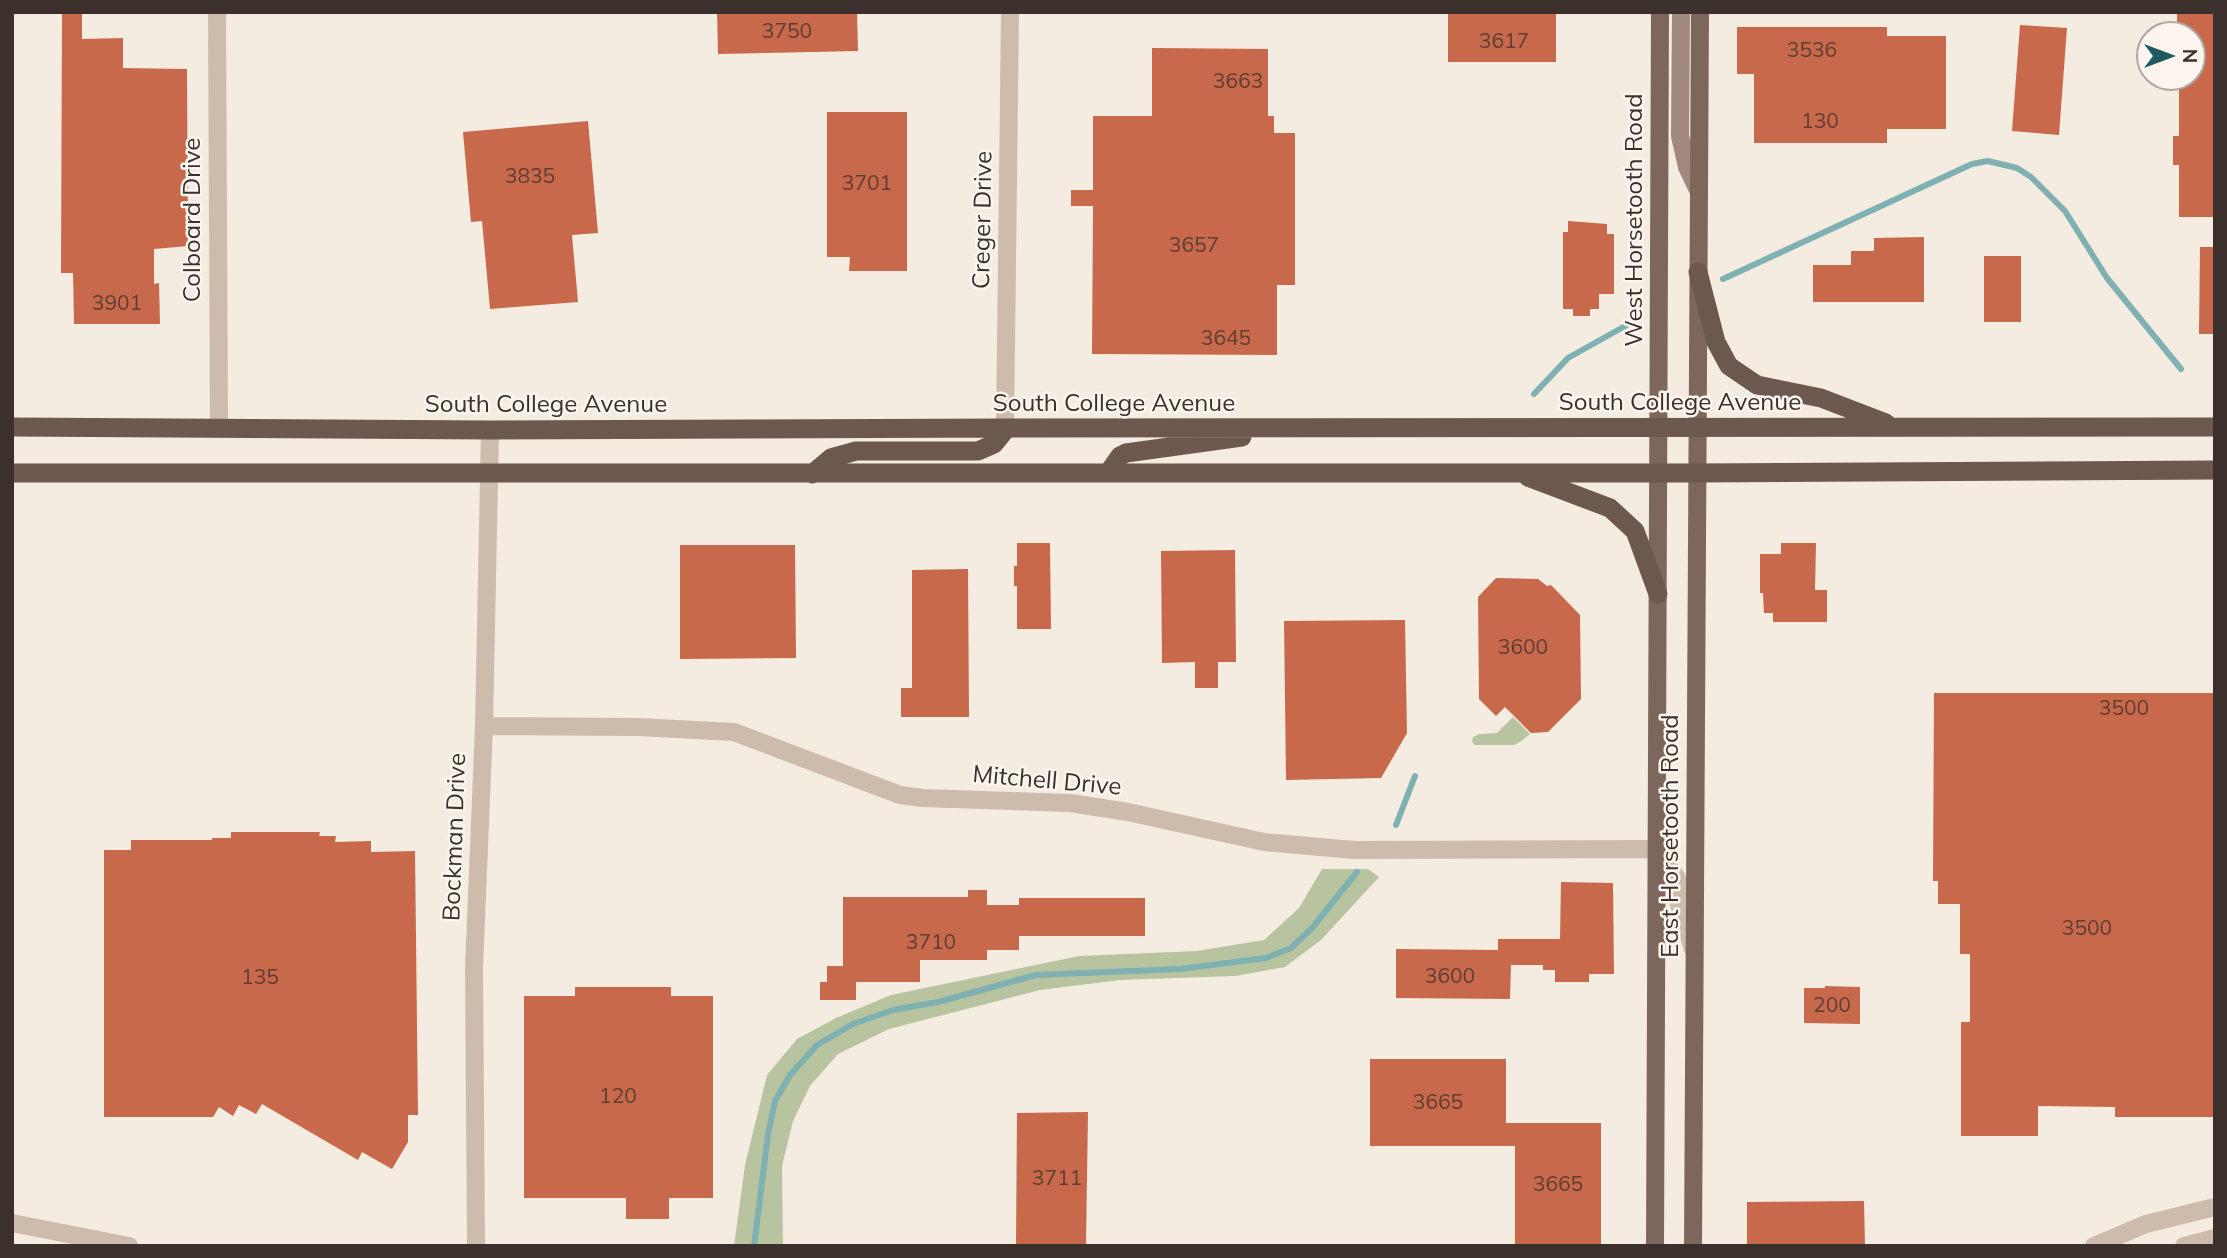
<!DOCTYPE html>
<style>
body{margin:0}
#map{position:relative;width:2227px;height:1258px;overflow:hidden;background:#f4ebe1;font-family:Mulish,sans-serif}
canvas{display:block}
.frame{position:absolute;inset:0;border:14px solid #3b302b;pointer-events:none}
.north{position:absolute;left:2136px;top:21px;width:70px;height:70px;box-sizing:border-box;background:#fbf5ee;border:2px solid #aea6a0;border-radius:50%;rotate:90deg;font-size:19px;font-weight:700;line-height:28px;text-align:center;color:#3b302b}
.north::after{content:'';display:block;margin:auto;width:24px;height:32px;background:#1f5a5e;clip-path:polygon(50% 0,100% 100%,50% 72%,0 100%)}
</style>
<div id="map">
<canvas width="2227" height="1258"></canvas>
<div class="frame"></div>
<div class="north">N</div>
</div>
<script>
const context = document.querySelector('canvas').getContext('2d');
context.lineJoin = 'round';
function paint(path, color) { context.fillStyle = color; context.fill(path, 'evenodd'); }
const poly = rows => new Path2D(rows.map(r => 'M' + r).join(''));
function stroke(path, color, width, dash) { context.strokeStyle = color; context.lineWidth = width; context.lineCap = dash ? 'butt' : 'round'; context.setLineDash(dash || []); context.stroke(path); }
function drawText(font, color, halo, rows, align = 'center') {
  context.font = font + ' Mulish,sans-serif'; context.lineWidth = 5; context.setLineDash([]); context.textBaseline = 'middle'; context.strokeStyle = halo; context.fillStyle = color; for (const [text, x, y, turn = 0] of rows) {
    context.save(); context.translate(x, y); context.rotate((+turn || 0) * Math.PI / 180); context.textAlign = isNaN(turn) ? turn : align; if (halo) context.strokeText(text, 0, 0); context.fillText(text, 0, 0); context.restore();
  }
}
const green = poly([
 [1513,717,1530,734,1520,742,1514,745,1475,745,1472,742,1473,737,1480,734,1497,733],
 [1322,869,1368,869,1379,877,1321,940,1285,967,1235,976,1120,980,1040,990,889,1029,838,1054,810,1086,793,1121,782,1166,783,1246,734,1246,745,1165,767,1075,797,1039,836,1018,891,995,1079,956,1197,951,1264,940,1299,908]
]);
const stream = poly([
 [1723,279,1972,164,1988,161,2017,168,2031,177,2065,211,2107,278,2181,369],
 [1534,394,1568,358,1634,321],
 [1396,825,1415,776],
 [754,1246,768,1134,775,1101,790,1075,817,1045,853,1024,893,1010,938,1002,1036,975,1180,969,1266,958,1291,948,1312,928,1357,872]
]);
const building = poly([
 [62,12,82,12,82,39,123,38,123,68,187,69,188,246,154,249,154,284,159,283,160,324,74,324,73,273,61,273],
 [717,12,857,12,858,51,718,54],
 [1448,12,1556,12,1556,62,1448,62],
 [2177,13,2215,13,2215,217,2179,217,2179,165,2173,165,2173,136,2179,136,2179,83,2192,83,2192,35,2177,35],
 [2020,25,2067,28,2059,135,2012,131],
 [1737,27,1887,27,1887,36,1946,36,1946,129,1887,129,1887,143,1754,143,1754,74,1737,74],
 [1152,48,1268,49,1268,116,1274,116,1274,133,1295,133,1295,285,1277,285,1277,355,1092,354,1093,206,1071,206,1071,190,1093,190,1093,116,1152,116],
 [827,112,907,112,907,271,849,271,850,257,827,257],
 [588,121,598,233,572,235,578,302,490,309,482,221,471,222,463,132],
 [1568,221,1607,224,1607,234,1614,234,1614,294,1599,294,1599,309,1590,309,1590,316,1573,316,1573,309,1563,309,1563,232,1568,232],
 [1924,237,1924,302,1813,302,1813,265,1851,265,1851,251,1874,251,1874,238],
 [2200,247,2215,247,2215,334,2199,334],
 [1984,256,2021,256,2021,322,1984,322],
 [1017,543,1050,543,1051,629,1017,629,1017,586,1014,586,1014,566,1017,566],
 [1781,543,1816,543,1815,590,1827,590,1827,622,1773,622,1773,613,1764,613,1763,593,1760,593,1760,554,1781,554],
 [680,545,795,545,796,658,680,659],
 [1235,550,1236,662,1218,662,1218,688,1195,688,1195,662,1162,663,1161,551],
 [968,569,969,717,901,717,901,688,912,688,912,570],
 [1496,578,1538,579,1547,586,1551,585,1580,615,1581,699,1548,732,1531,733,1505,707,1496,716,1479,699,1478,597],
 [1405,620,1407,733,1381,778,1286,780,1284,621],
 [1934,693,2215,693,2215,1117,2115,1117,2115,1107,2038,1106,2038,1136,1961,1136,1961,1022,1970,1022,1970,954,1960,954,1960,904,1938,904,1938,881,1933,881],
 [231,832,320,832,319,836,336,836,335,842,371,841,371,852,415,851,418,1115,408,1115,408,1142,392,1169,362,1152,358,1160,262,1104,256,1114,239,1105,233,1116,219,1107,213,1117,104,1117,104,850,131,850,131,840,212,840,212,838,231,838],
 [1561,882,1613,883,1614,974,1589,974,1589,982,1555,982,1555,970,1543,970,1543,965,1511,965,1510,999,1396,998,1396,949,1498,950,1498,939,1560,939],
 [968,890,987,890,987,905,1019,905,1019,898,1145,898,1145,936,1019,936,1019,950,987,950,987,960,920,960,920,982,856,982,856,1000,820,1000,820,982,827,982,827,966,843,966,843,897,968,897],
 [1825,986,1860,987,1860,1024,1804,1023,1804,988,1825,988],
 [575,987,671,987,671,996,713,996,713,1198,669,1198,669,1219,626,1219,626,1198,524,1198,524,996,575,996],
 [1370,1059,1506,1059,1506,1123,1601,1123,1601,1246,1515,1246,1515,1146,1370,1146],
 [1088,1112,1086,1246,1016,1246,1017,1113],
 [1864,1201,1865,1246,1747,1246,1747,1202]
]);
const minor = poly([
 [217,12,219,427],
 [1005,428,1010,12],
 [484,726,638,727,734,732,900,795,923,798,1070,803,1128,812,1264,842,1354,850,1657,849,1677,878,1677,898,1693,949],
 [476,1246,474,968,484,726,490,430],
 [2094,1246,2146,1224,2215,1207],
 [2184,1246,2215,1238]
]);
const tertiary = poly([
 [12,1223,129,1246]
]);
const secondary = poly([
 [1681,12,1680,136,1687,167,1699,192]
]);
const primary = poly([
 [1655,1246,1660,12],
 [1693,1246,1700,12]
]);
const trunk = poly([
 [1698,272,1716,342,1729,366,1757,385,1821,398,1886,423],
 [12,427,490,430,1005,428,2215,427],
 [12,473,1697,473,2215,470],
 [1108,473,1120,456,1126,453,1242,437],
 [812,474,831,458,856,451,978,451,994,444,1007,428],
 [1528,477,1610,508,1635,531,1658,594]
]);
const numberNames = [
 ["3750",787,32],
 ["3617",1504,42],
 ["3536",1812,51],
 ["3663",1238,82],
 ["130",1820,122],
 ["3835",530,177],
 ["3701",867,184],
 ["3657",1194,246],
 ["3901",117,304],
 ["3645",1226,339],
 ["3600",1523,648],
 ["3500",2124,709],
 ["3500",2087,929],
 ["3710",931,943],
 ["3600",1450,977],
 ["135",260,978],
 ["200",1832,1006],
 ["120",618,1097],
 ["3665",1438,1103],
 ["3711",1057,1179],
 ["3665",1558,1185]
];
const streetNames = [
 ["Colboard Drive",193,220,-90],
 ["Creger Drive",983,220,-89],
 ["West Horsetooth Road",1635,220,-90],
 ["South College Avenue",1680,403],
 ["South College Avenue",1114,404],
 ["South College Avenue",546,405],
 ["Mitchell Drive",1047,781,5],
 ["East Horsetooth Road",1671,836,-90],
 ["Bockman Drive",455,837,-88]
];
paint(green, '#b8c4a0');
stroke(stream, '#7fb0b2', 6);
paint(building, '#c8694b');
stroke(minor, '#cdbbac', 18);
stroke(tertiary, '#cdbbac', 18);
stroke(secondary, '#a18a7d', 18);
stroke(primary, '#7d675c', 18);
stroke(trunk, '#6c584f', 19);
drawText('21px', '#5e3e33', null, numberNames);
drawText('24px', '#3b302b', '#fbf5ee', streetNames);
</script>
